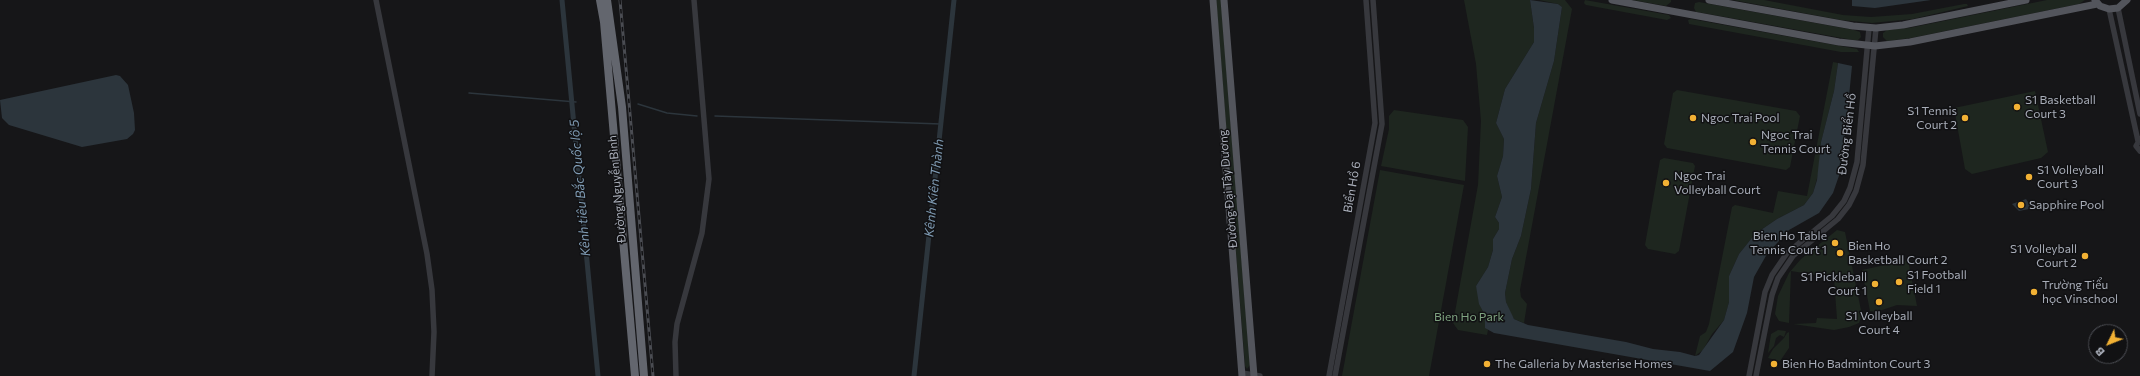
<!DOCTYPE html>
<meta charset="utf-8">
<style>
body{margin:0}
#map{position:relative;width:2140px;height:376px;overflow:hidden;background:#161618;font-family:Commissioner,sans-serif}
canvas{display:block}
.north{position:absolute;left:2088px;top:324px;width:40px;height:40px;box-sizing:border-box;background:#111113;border:1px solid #4d4f55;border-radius:50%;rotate:227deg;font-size:11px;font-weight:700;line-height:16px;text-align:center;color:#a8adb8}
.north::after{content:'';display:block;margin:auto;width:14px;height:18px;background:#f2b134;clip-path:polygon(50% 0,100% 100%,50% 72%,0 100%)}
</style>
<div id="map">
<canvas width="2140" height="376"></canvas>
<div class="north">B</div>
</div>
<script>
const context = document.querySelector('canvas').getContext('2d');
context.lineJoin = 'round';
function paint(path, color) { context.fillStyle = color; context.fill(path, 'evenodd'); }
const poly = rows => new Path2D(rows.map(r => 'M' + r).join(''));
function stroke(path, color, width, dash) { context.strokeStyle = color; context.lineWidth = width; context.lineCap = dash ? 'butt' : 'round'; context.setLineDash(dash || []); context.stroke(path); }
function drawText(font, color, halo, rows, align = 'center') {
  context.font = font + ' Commissioner,sans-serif'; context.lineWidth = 3; context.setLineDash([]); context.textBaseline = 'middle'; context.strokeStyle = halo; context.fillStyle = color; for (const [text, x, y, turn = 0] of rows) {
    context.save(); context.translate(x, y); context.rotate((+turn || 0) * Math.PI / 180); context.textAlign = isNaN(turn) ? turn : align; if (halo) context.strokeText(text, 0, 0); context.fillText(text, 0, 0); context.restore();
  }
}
const green = poly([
 [1216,0,1221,0,1250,365,1247,369,1245,366],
 [1464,0,1530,0,1534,28,1534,42,1505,89,1496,123,1504,139,1503,156,1497,176,1502,197,1495,217,1499,223,1499,229,1493,239,1493,250,1488,267,1476,286,1485,315,1485,326,1488,330,1487,335,1458,330,1453,323,1478,185,1481,121,1476,64],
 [1539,0,1565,0,1572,9,1520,290,1521,297,1527,304,1524,323,1514,319,1511,314,1506,302,1505,293,1512,259,1521,236,1531,189,1536,123,1554,61,1562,7,1558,4],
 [1585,0,1669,15,1671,18,1667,20,1586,5,1584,3],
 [1633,0,1671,0,1671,2,1666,6],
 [1733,0,1764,0,1843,15,1871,17,1912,14,1964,4,1967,4,1968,6,1913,19,1872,23,1841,20],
 [2047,0,2085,0,2079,4,1911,38,1887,41,1883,37,1883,33,1887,30,1909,28],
 [1699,2,1854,30,1860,32,1861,37,1858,40,1853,40,1703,13,1696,12,1694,8,1695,3],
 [1691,19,1857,49,1859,52,1841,52,1689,24,1688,20],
 [1833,62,1838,63,1834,91,1821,142,1819,171,1813,193,1804,205,1777,219,1755,234,1739,254,1729,276,1729,302,1724,320,1712,334,1703,350,1695,356,1700,336,1706,332,1709,324,1732,207,1735,205,1773,213,1778,191,1807,196],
 [1677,90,1796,111,1800,116,1790,167,1786,170,1667,148,1664,144,1673,93],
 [2035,91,2048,152,2041,158,1972,174,1965,169,1954,108],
 [1394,110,1463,120,1468,127,1465,181,1381,166,1389,129,1389,116],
 [1664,158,1693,163,1695,166,1679,251,1675,254,1648,249,1645,245,1660,160],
 [1380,170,1464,185,1429,376,1342,376],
 [1837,230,1845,232,1862,315,1859,323,1849,327,1834,330,1793,324,1816,323,1817,318,1837,319,1834,278,1791,271,1789,323,1779,321,1775,314,1778,296,1789,273,1801,259],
 [1908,260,1917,306,1897,305,1876,312,1870,311,1862,270],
 [1778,330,1786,331,1784,337,1780,335,1776,338,1774,346,1768,353,1771,334],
 [1787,333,1789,332,1789,348,1780,361,1768,358,1773,349,1784,338]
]);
const water = poly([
 [1530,0,1558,4,1562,7,1554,61,1536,123,1531,189,1521,236,1512,259,1505,293,1506,302,1514,319,1528,325,1626,342,1653,349,1680,352,1695,356,1699,355,1724,320,1729,302,1729,276,1739,254,1755,234,1777,219,1804,205,1813,193,1817,180,1821,142,1834,91,1838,63,1852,66,1842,167,1833,193,1819,213,1789,230,1767,254,1754,277,1747,313,1733,352,1710,371,1494,333,1485,328,1485,315,1479,304,1476,286,1488,267,1493,250,1493,239,1499,229,1499,223,1495,217,1502,197,1497,176,1503,156,1504,139,1496,123,1505,89,1534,42,1534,28],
 [1852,0,1931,0,1875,8,1852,6],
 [116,75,120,76,128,85,134,113,135,130,133,134,127,139,82,147,9,125,2,118,0,100],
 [2026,199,2030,205,2029,209,2019,211,2012,204]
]);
const stream = poly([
 [469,93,576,102],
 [638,104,667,113,697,116],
 [715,116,941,124]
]);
const canal = poly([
 [562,0,598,376],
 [914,376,954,0]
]);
const minor = poly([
 [376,0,427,254,432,290,434,332,432,376],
 [2118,8,2140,114],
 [2109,9,2138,141],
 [2140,139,2136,146,2140,151],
 [1242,373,1260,376],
 [676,376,675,342,677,324,702,233,709,179,694,0],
 [1329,376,1375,123,1366,0],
 [1335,376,1382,124,1373,0],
 [1749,376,1765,292,1772,275,1787,253,1832,216,1844,201,1850,188,1857,162,1869,28],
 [1756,376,1772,295,1778,278,1793,256,1838,219,1849,205,1856,191,1863,165,1876,28]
]);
const major = poly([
 [1213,0,1242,376],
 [1224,0,1254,376],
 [1612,0,1839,42,1875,46,1910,42,2097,4],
 [1709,0,1853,26,1876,28,1903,25,2026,0],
 [2095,0,2100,6,2109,9,2118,8,2127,0]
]);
const highway = poly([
 [600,0,604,22,635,376],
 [607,0,622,107,644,376]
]);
const rail = poly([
 [620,0,653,376]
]);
const markers = [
 [2017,107,4,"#f2b134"],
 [1693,118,4,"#f2b134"],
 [1965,118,4,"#f2b134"],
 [1753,142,4,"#f2b134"],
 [2029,177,4,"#f2b134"],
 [1666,183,4,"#f2b134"],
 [2021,205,4,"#f2b134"],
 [1835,243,4,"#f2b134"],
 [1840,253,4,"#f2b134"],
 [2085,256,4,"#f2b134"],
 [1899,282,4,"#f2b134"],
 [1875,284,4,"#f2b134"],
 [2034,292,4,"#f2b134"],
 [1879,302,4,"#f2b134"],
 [1487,364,4,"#f2b134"],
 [1774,364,4,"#f2b134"]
];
const poiNames = [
 ["S1 Basketball",2025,100],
 ["Court 3",2025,114],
 ["S1 Tennis",1957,111,"right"],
 ["Court 2",1957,125,"right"],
 ["Ngoc Trai Pool",1701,118],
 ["Ngoc Trai",1761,135],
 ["Tennis Court",1761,149],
 ["S1 Volleyball",2037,170],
 ["Court 3",2037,184],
 ["Ngoc Trai",1674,176],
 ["Volleyball Court",1674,190],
 ["Sapphire Pool",2029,205],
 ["Bien Ho Table",1827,236,"right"],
 ["Tennis Court 1",1827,250,"right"],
 ["Bien Ho",1848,246],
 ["Basketball Court 2",1848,260],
 ["S1 Volleyball",2077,249,"right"],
 ["Court 2",2077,263,"right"],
 ["S1 Football",1907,275],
 ["Field 1",1907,289],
 ["S1 Pickleball",1867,277,"right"],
 ["Court 1",1867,291,"right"],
 ["Trường Tiểu",2042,285],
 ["học Vinschool",2042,299],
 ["S1 Volleyball",1879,316,"center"],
 ["Court 4",1879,330,"center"],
 ["The Galleria by Masterise Homes",1495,364],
 ["Bien Ho Badminton Court 3",1782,364]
];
const streetNames = [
 ["Đường Biển Hồ",1847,134,-83],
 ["Biển Hồ 6",1352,187,-80],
 ["Đường Nguyễn Bình",617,189,-95],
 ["Đường Đại Tây Dương",1228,189,-95]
];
const parkNames = [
 ["Bien Ho Park",1469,317]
];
const waterNames = [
 ["Kênh tiêu Bắc Quốc lộ 5",580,188,-95],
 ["Kênh Kiên Thành",934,188,-84]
];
paint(green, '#1e261f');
paint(water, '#2c353c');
stroke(stream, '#2c353c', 1.5);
stroke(canal, '#2c353c', 5);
stroke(minor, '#37383d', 5.5);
stroke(major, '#53555c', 7);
stroke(highway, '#63666e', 8);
stroke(rail, '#4a4c52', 3);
stroke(rail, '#111113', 1.5, [4.5]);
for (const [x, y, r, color] of markers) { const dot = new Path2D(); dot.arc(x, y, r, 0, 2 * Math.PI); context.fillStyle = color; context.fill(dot); stroke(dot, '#111113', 1.5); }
drawText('12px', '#a8adb8', '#111113', poiNames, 'left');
drawText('12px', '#a8adb8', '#111113', streetNames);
drawText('12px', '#7fa381', '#111113', parkNames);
drawText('italic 13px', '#7f9bb3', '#111113', waterNames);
</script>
